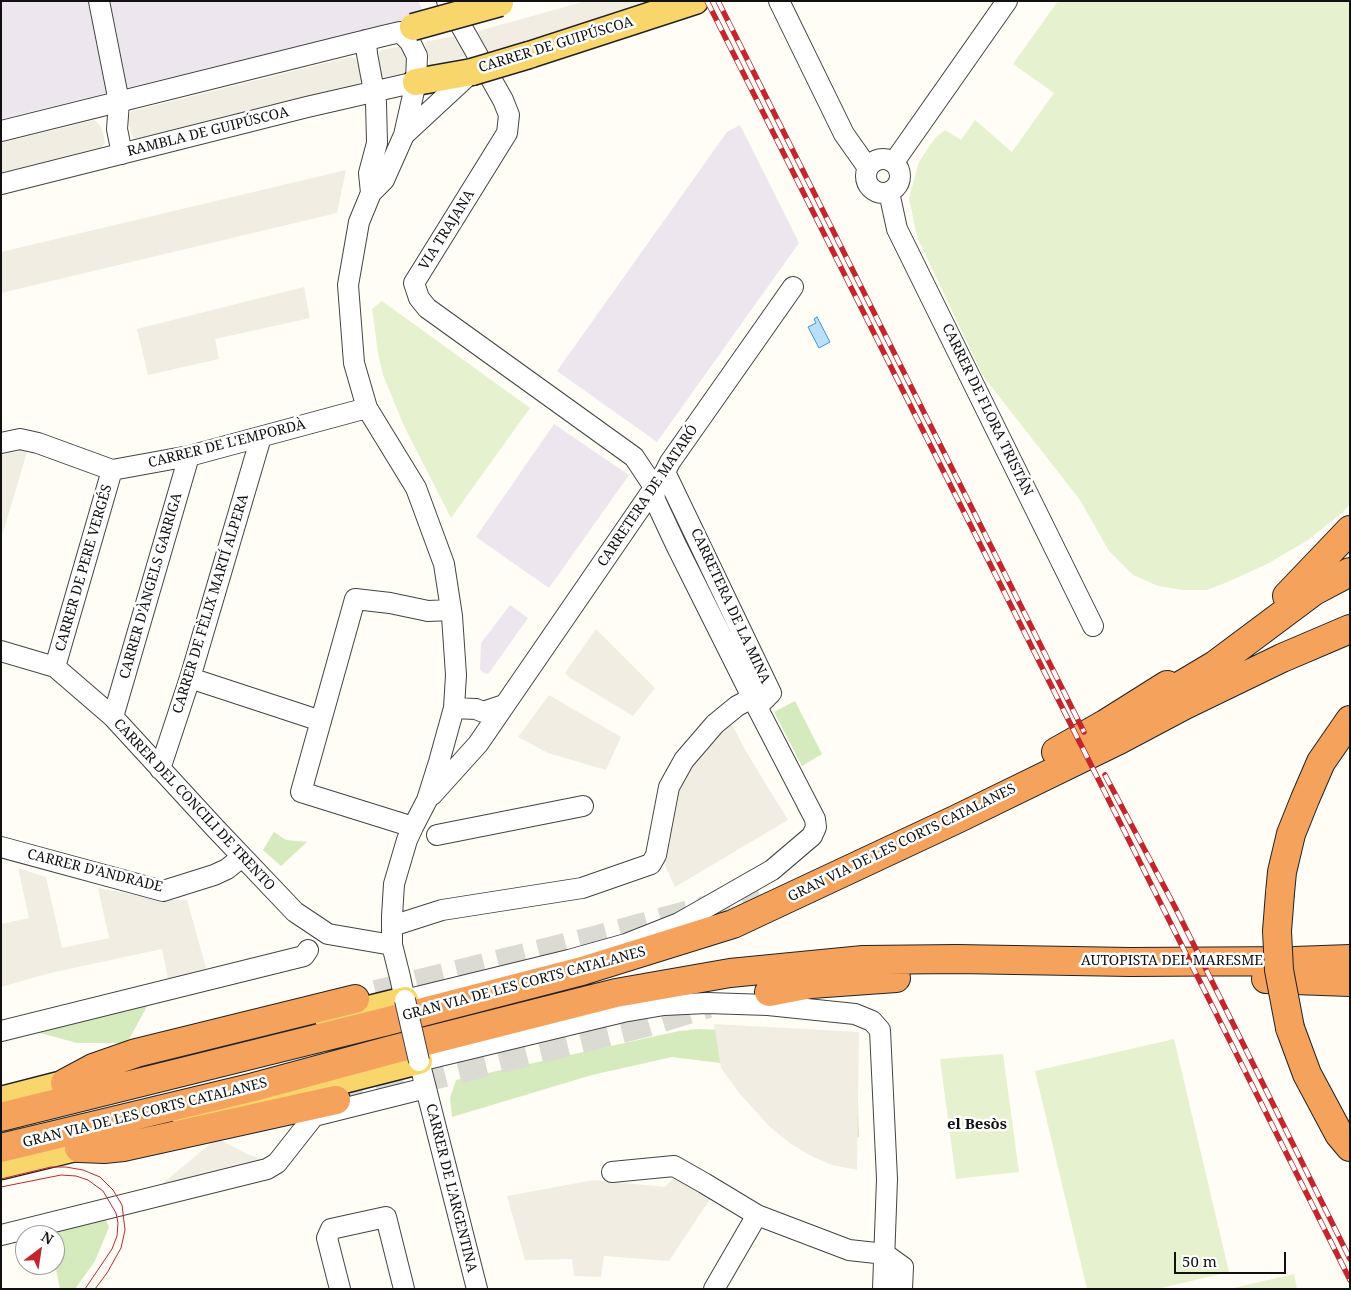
<!DOCTYPE html>
<meta charset="utf-8">
<style>
body{margin:0}
#map{position:relative;width:1351px;height:1290px;overflow:hidden;background:#fffdf5;font-family:"Noto Serif",serif}
canvas{display:block}
.frame{position:absolute;inset:0;border:2px solid #111;pointer-events:none}
.north{position:absolute;left:15px;top:1225px;width:50px;height:50px;box-sizing:border-box;background:#fff;border:1px solid #a0a0a0;border-radius:50%;rotate:31deg;font-size:14px;font-weight:700;line-height:20px;text-align:center;color:#111}
.north::after{content:'';display:block;margin:auto;width:18px;height:22px;background:#c4262e;clip-path:polygon(50% 0,100% 100%,50% 72%,0 100%)}
.scale{position:absolute;left:1174px;top:1252px;width:112px;height:22px;box-sizing:border-box;border:2px solid #111;border-top:0;padding-left:6px;font-size:15px;line-height:18px;white-space:nowrap;color:#111;-webkit-text-stroke:4px #fff;paint-order:stroke}
</style>
<div id="map">
<canvas width="1351" height="1290"></canvas>
<div class="frame"></div>
<div class="north">N</div>
<div class="scale">50 m</div>
</div>
<script>
const context = document.querySelector('canvas').getContext('2d');
context.lineJoin = 'round';
function paint(path, color) { context.fillStyle = color; context.fill(path, 'evenodd'); }
const poly = rows => new Path2D(rows.map(r => 'M' + r).join(''));
function stroke(path, color, width, dash) { context.strokeStyle = color; context.lineWidth = width; context.lineCap = dash ? 'butt' : 'round'; context.setLineDash(dash || []); context.stroke(path); }
function drawText(font, color, halo, rows, align = 'center') {
  context.font = font + ' "Noto Serif",serif'; context.lineWidth = 5; context.setLineDash([]); context.textBaseline = 'middle'; context.strokeStyle = halo; context.fillStyle = color; for (const [text, x, y, turn = 0] of rows) {
    context.save(); context.translate(x, y); context.rotate((+turn || 0) * Math.PI / 180); context.textAlign = isNaN(turn) ? turn : align; if (halo) context.strokeText(text, 0, 0); context.fillText(text, 0, 0); context.restore();
  }
}
const industrial = poly([
 [1,1,418,1,425,15,1,119],
 [740,125,799,243,657,442,557,371,727,132],
 [554,424,629,475,549,588,476,537],
 [510,605,528,618,489,673,486,674,482,672,480,669,481,643]
]);
const green = poly([
 [795,701,822,754,802,766,774,712],
 [274,832,286,840,307,842,281,866,263,850],
 [151,999,127,1043,77,1043,29,1030],
 [699,1029,856,1036,859,1137,821,1148,736,1065,672,1057,592,1075,452,1117,450,1098,456,1080,679,1031],
 [105,1218,109,1227,95,1261,75,1289,60,1289,55,1265,55,1235,49,1235,48,1232]
]);
const pitch = poly([
 [1058,1,1350,1,1350,504,1343,512,1308,540,1269,563,1230,581,1207,590,1183,590,1158,586,1133,575,1109,551,1080,500,983,376,917,237,909,198,919,162,935,138,945,130,961,140,975,120,1012,152,1054,93,1013,64],
 [382,301,530,408,451,518,404,426,383,375,378,353,372,309],
 [1174,1039,1229,1272,1157,1289,1087,1289,1035,1071],
 [1003,1054,1019,1172,956,1179,940,1059],
 [1294,1274,1297,1289,1229,1289]
]);
const plaza = poly([
 [586,1,647,1,516,44,430,66,425,42,475,32],
 [403,46,406,47,410,72,386,79,383,77,381,75,378,57,379,53,382,50],
 [350,57,355,58,357,62,362,79,357,86,140,140,134,138,132,135,127,118,132,111],
 [94,120,100,125,103,133,105,143,100,149,1,173,1,143],
 [346,170,337,213,1,293,1,252],
 [304,287,310,318,215,339,219,359,148,375,137,329],
 [28,449,1,539,1,455],
 [596,629,655,688,633,716,570,678,565,673],
 [549,695,621,737,606,770,548,753,518,737],
 [730,721,747,753,788,820,675,887,661,857,678,786,700,749],
 [18,868,46,877,62,948,109,938,98,888,163,900,187,900,208,975,169,984,162,949,50,973,1,987,1,924,29,918],
 [714,1024,859,1032,857,1170,832,1165,811,1156,791,1144,770,1127,739,1093,721,1068],
 [217,1138,247,1154,274,1163,151,1193],
 [676,1175,712,1196,669,1261,604,1256,601,1277,574,1276,572,1259,525,1260,507,1196,594,1180,665,1187]
]);
const water = poly([
 [817,317,830,342,819,348,808,327,816,323,814,319,817,317]
]);
const highwayTunnel = poly([
 [376,994,598,939,723,905,759,893],
 [336,1100,646,1023,708,1004]
]);
const minor = poly([
 [99,1,119,102,117,129,122,154],
 [779,1,844,134,868,168],
 [366,40,367,54,376,102,377,143,369,173,371,193],
 [1,131,383,36,400,32,410,42,417,56,416,82,404,135,384,180,371,193,359,222,348,285,354,363,367,408,416,488,444,564,452,616,456,675,454,708,439,762,427,800,413,827,407,840,394,884,392,916,392,945,400,977,405,1000,569,960,626,944,679,923,772,870,812,836,816,827,815,819,757,707,676,545,655,500,654,487,634,457,427,308,419,298,414,283,507,133,509,115,503,100,447,1],
 [404,135,472,72],
 '866 176a17 17 0 1 1 34 0a17 17 0 1 1-34 0Z',
 [894,162,1007,1],
 [1,184,307,107,416,82],
 [889,192,897,229,1093,626],
 [1,443,20,439,38,443,112,470,189,456,367,408],
 [665,472,771,693,757,707],
 [1,651,55,667,113,717,216,829,295,912,328,934,392,945],
 [55,667,112,470],
 [190,678,321,721],
 [454,708,476,709,483,712,504,705],
 [113,717,189,456],
 [160,769,190,678,261,437],
 [432,795,478,744,665,472,670,462,793,287],
 [413,827,301,792,355,599,390,603,428,611,451,610],
 [437,835,583,806],
 [1,847,163,891,214,875,227,869,242,857],
 [392,926,442,910,582,888,651,864,656,855,669,787,684,760,715,724,737,706,752,698],
 [1,1031,304,956,308,950],
 [612,1172,674,1166,704,1183,757,1215,849,1250,885,1254],
 [1,1235,267,1169,277,1163,314,1116,426,1088],
 [885,1254,903,1267,902,1289],
 [340,1289,327,1238,331,1229,386,1217,404,1289],
 [477,1289,419,1061,623,1012,664,1005,707,1003,768,1005,855,1014,872,1021,880,1030,887,1179,883,1289],
 [714,1289,757,1215]
]);
const major = poly([
 [529,55,695,1],
 [416,82,472,72],
 [328,1019,405,1000],
 [1,1100,86,1078],
 [186,1120,419,1061],
 [1,1166,100,1142]
]);
const highway = poly([
 [1287,596,1350,530],
 [1153,702,1215,665,1314,591,1350,572],
 [1056,752,1105,724,1167,685],
 [1280,893,1282,872,1291,834,1305,799,1321,762,1350,720],
 [1266,979,1350,982],
 [769,992,811,984,896,978],
 [1290,1028,1307,1074,1339,1134,1350,1147],
 [65,1083,93,1068,136,1053,355,999],
 [1,1117,384,1022,582,971,733,924,957,819,1119,740,1185,705,1282,658,1350,629],
 [1,1148,254,1087,391,1050,616,993,730,973,863,960,957,959,1130,962,1294,961,1350,959],
 [79,1148,104,1149,123,1147,336,1100]
]);
const tram = poly([
 [1,1179,51,1167,66,1167,83,1170,100,1177,113,1190,122,1205,125,1230,121,1248,107,1273,95,1289],
 [1,1187,61,1175,76,1176,88,1180,103,1191,116,1213,118,1223,117,1236,112,1249,85,1289]
]);
const rail = poly([
 [707,1,1350,1280],
 [718,1,1084,732],
 [1105,775,1175,907,1350,1259]
]);
const minorBridge = poly([
 [405,1000,419,1061]
]);
const majorBridge = poly([
 [413,27,500,3],
 [472,72,529,55]
]);
const highwayBridge = poly([
 [1280,893,1277,931,1279,970,1290,1028]
]);
const streetNames = [
 ["CARRER DE GUIPÚSCOA",556,45,-17],
 ["RAMBLA DE GUIPÚSCOA",208,132,-14],
 ["VIA TRAJANA",447,230,-58],
 ["CARRER DE FLORA TRISTÁN",987,410,64],
 ["CARRER DE L'EMPORDÀ",227,444,-14],
 ["CARRETERA DE MATARÓ",648,496,-56],
 ["CARRER DE PERE VERGÉS",84,568,-74],
 ["CARRER D'ÀNGELS GARRIGA",151,586,-74],
 ["CARRER DE FÈLIX MARTÍ ALPERA",211,604,-73],
 ["CARRETERA DE LA MINA",730,606,65],
 ["CARRER DEL CONCILI DE TRENTO",194,805,47],
 ["GRAN VIA DE LES CORTS CATALANES",902,843,-26],
 ["CARRER D'ANDRADE",95,871,14],
 ["AUTOPISTA DEL MARESME",1172,961],
 ["GRAN VIA DE LES CORTS CATALANES",524,984,-15],
 ["GRAN VIA DE LES CORTS CATALANES",145,1113,-14],
 ["CARRER DE L'ARGENTINA",451,1188,76]
];
const neighbourhoodNames = [
 ["el Besòs",977,1125]
];
paint(industrial, '#eee6ef');
paint(green, '#d5ebbd');
paint(pitch, '#e6f2cf');
paint(plaza, '#f1ede2');
paint(water, '#b9e0f7');
stroke(water, '#3f96cf', 1);
stroke(highwayTunnel, '#dbdad3', 28, [28, 14]);
stroke(minor, '#444', 22);
stroke(major, '#222', 29);
stroke(highway, '#222', 30);
stroke(minor, '#fff', 20);
stroke(major, '#f9d66b', 26);
stroke(highway, '#f5a25d', 28);
stroke(tram, '#c4262e', 1);
stroke(rail, '#c4262e', 5.5);
stroke(rail, '#fff', 4, [11]);
stroke(minorBridge, '#444', 22, []);
stroke(majorBridge, '#222', 29, []);
stroke(highwayBridge, '#222', 30, []);
stroke(minorBridge, '#fff', 20);
stroke(majorBridge, '#f9d66b', 26);
stroke(highwayBridge, '#f5a25d', 28);
drawText('14px', '#111', '#fff', streetNames);
drawText('bold 15px', '#111', '#fff', neighbourhoodNames);
</script>
